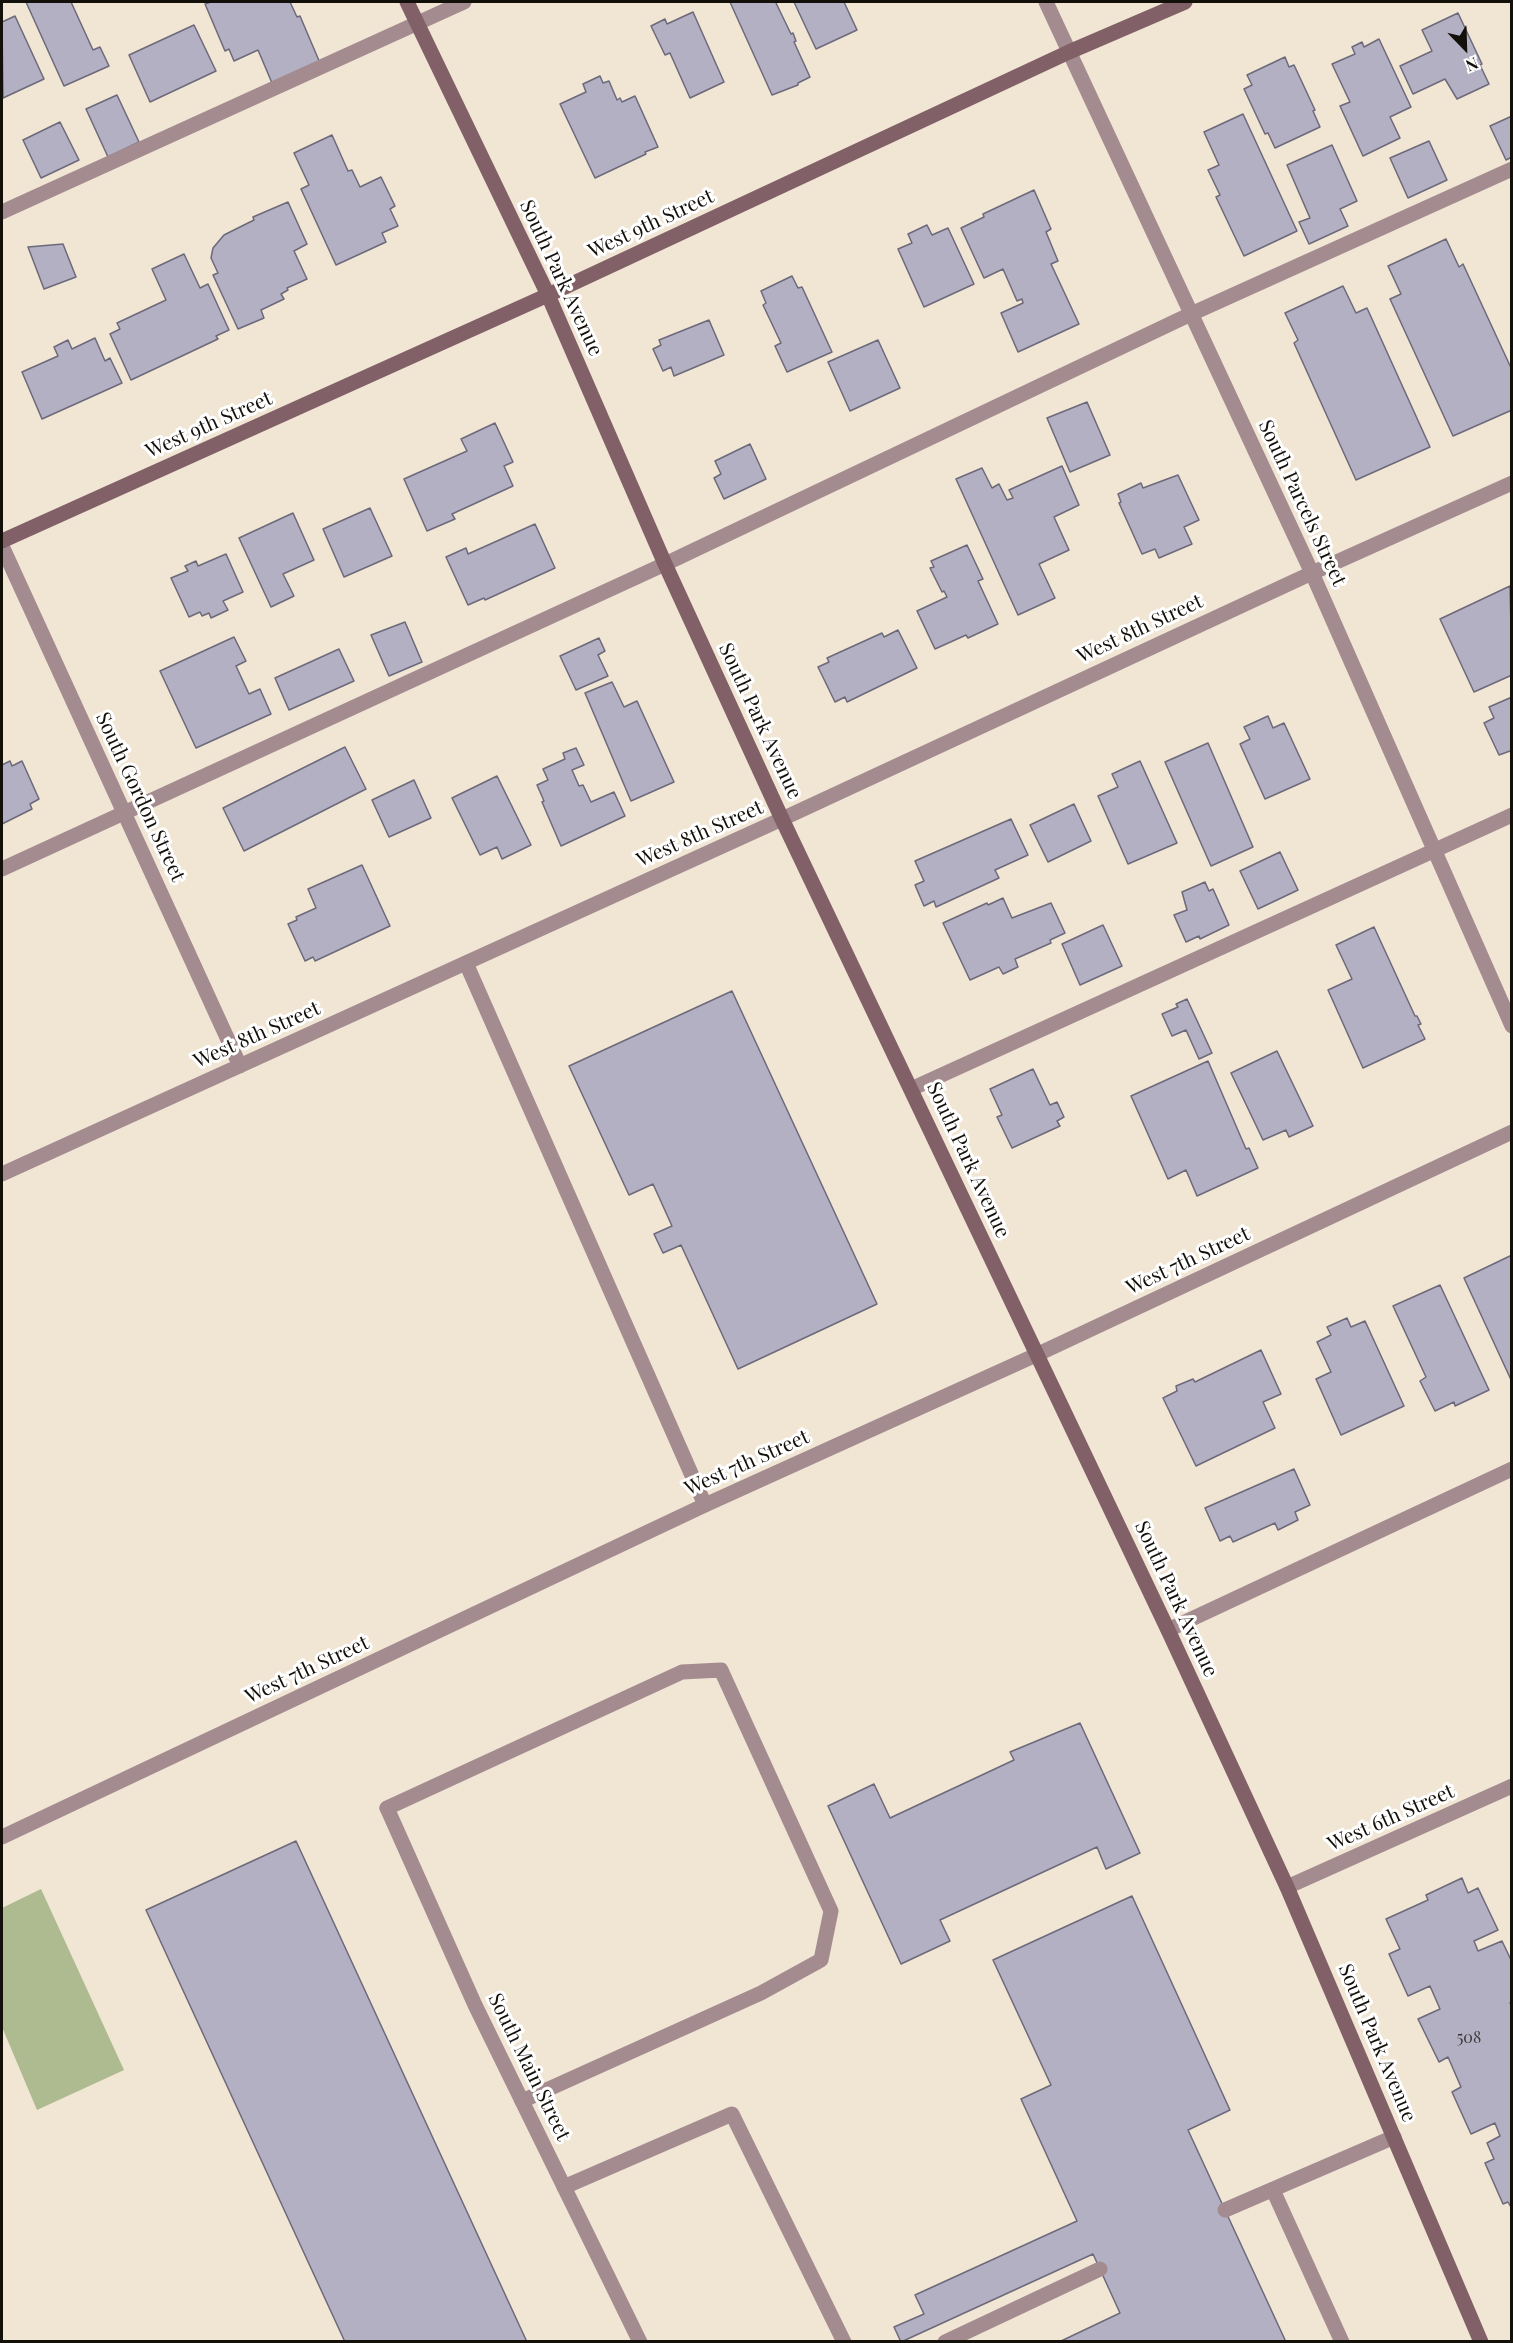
<!DOCTYPE html>
<style>
body{margin:0}
#map{position:relative;width:1513px;height:2343px;overflow:hidden;background:#f1e5d4;font-family:"Playfair Display",serif}
canvas{display:block}
.frame{position:absolute;inset:0;border:3px solid #130f09;pointer-events:none}
.north{position:absolute;left:1435px;top:18px;width:60px;height:60px;-webkit-text-stroke:4px #fff;paint-order:stroke;rotate:157deg;font-size:16px;font-weight:700;line-height:24px;text-align:center;color:#130f09}
.north::after{content:'';display:block;margin:auto;width:21px;height:27px;background:#130f09;clip-path:polygon(50% 0,100% 100%,50% 72%,0 100%)}
</style>
<div id="map">
<canvas width="1513" height="2343"></canvas>
<div class="frame"></div>
<div class="north">N</div>
</div>
<script>
const context = document.querySelector('canvas').getContext('2d');
context.lineJoin = 'round';
function paint(path, color) { context.fillStyle = color; context.fill(path, 'evenodd'); }
const poly = rows => new Path2D(rows.map(r => 'M' + r).join(''));
function stroke(path, color, width, dash) { context.strokeStyle = color; context.lineWidth = width; context.lineCap = dash ? 'butt' : 'round'; context.setLineDash(dash || []); context.stroke(path); }
function drawText(font, color, halo, rows, align = 'center') {
  context.font = font + ' "Playfair Display",serif'; context.lineWidth = 6; context.setLineDash([]); context.textBaseline = 'middle'; context.strokeStyle = halo; context.fillStyle = color; for (const [text, x, y, turn = 0] of rows) {
    context.save(); context.translate(x, y); context.rotate((+turn || 0) * Math.PI / 180); context.textAlign = isNaN(turn) ? turn : align; if (halo) context.strokeText(text, 0, 0); context.fillText(text, 0, 0); context.restore();
  }
}
const green = poly([
 [41,1889,124,2070,37,2110,2,2027,2,1908]
]);
const building = poly([
 [26,2,71,2,93,50,100,47,109,66,64,86,26,2],
 [211,2,290,2,297,17,300,16,320,63,272,83,258,50,234,61,229,49,225,51,205,4,211,2],
 [730,2,778,2,776,3,791,34,793,33,796,41,794,42,810,77,798,83,798,85,772,95,730,2],
 [794,2,844,2,857,30,816,49,794,2],
 [693,12,724,82,690,98,670,53,665,55,651,26,665,19,667,24,693,12],
 [1458,13,1482,64,1480,65,1489,84,1457,99,1445,79,1413,94,1400,66,1432,51,1422,30,1458,13],
 [15,16,44,79,3,98,2,22,15,16],
 [194,25,216,71,150,102,129,55,194,25],
 [1379,39,1411,107,1390,117,1400,138,1363,156,1340,106,1350,102,1332,64,1355,54,1352,47,1362,42,1364,47,1379,39],
 [1285,57,1289,67,1294,65,1315,110,1313,111,1320,127,1275,148,1268,133,1265,134,1244,89,1252,85,1247,75,1285,57],
 [600,76,603,83,609,81,617,100,620,98,622,102,635,96,658,147,645,152,646,154,595,178,560,104,586,92,583,84,600,76],
 [117,95,139,142,108,157,86,109,117,95],
 [1243,114,1297,231,1244,256,1216,197,1220,195,1208,170,1219,165,1204,132,1243,114],
 [1512,116,1512,157,1506,160,1490,126,1512,116],
 [60,122,79,160,41,178,23,140,60,122],
 [332,135,348,171,352,170,360,187,381,177,395,206,390,209,398,226,382,233,386,242,336,265,301,189,309,185,294,153,332,135],
 [1429,141,1447,180,1408,198,1390,158,1429,141],
 [1332,145,1357,201,1340,209,1348,226,1309,244,1299,222,1310,218,1287,165,1332,145],
 [1034,190,1051,229,1046,232,1058,261,1051,264,1079,324,1018,352,1001,313,1023,303,1022,299,1017,301,1003,269,984,278,961,228,984,217,983,214,1034,190],
 [288,202,307,244,294,251,307,279,287,288,288,290,281,294,284,299,261,310,264,318,238,329,213,275,218,273,211,258,213,248,224,235,254,220,253,217,288,202],
 [927,225,932,235,948,228,974,284,924,307,898,249,912,243,908,234,927,225],
 [1446,239,1459,267,1463,264,1512,370,1512,410,1453,436,1390,299,1401,294,1388,266,1446,239],
 [63,244,76,277,44,289,28,247,63,244],
 [184,254,200,288,208,284,229,330,216,336,218,339,131,380,110,334,120,329,117,323,166,300,152,269,184,254],
 [792,276,798,288,802,287,832,352,787,372,775,346,781,343,763,305,766,303,761,291,792,276],
 [1343,286,1356,313,1367,308,1430,447,1356,480,1294,343,1298,340,1285,313,1343,286],
 [709,320,724,355,674,376,671,367,663,371,653,349,661,345,659,340,709,320],
 [95,338,105,361,110,358,122,383,42,419,22,372,58,356,54,347,68,340,72,349,95,338],
 [878,340,900,388,850,411,828,362,878,340],
 [1087,402,1110,455,1070,472,1047,418,1087,402],
 [495,423,513,462,504,466,513,486,452,514,455,519,427,531,404,479,467,451,461,439,495,423],
 [750,444,766,479,724,499,714,478,721,474,715,461,750,444],
 [1062,466,1079,505,1054,517,1069,550,1039,564,1055,598,1018,615,956,479,982,468,992,488,999,484,1007,500,1013,498,1009,490,1062,466],
 [1178,475,1199,520,1184,527,1192,544,1159,558,1155,549,1142,554,1119,503,1121,502,1118,494,1141,483,1143,488,1178,475],
 [370,508,392,556,344,577,323,529,370,508],
 [293,513,314,560,283,574,294,596,271,607,239,538,293,513],
 [535,524,555,568,485,600,484,598,468,605,446,557,466,548,468,554,535,524],
 [967,545,983,579,978,581,998,624,968,638,966,635,935,649,917,611,947,597,944,591,942,592,930,568,934,567,931,561,967,545],
 [226,554,243,592,223,601,228,610,211,618,209,613,202,616,200,612,189,617,171,578,188,571,185,566,196,561,198,566,226,554],
 [1510,586,1512,675,1474,692,1440,619,1510,586],
 [405,622,422,662,389,676,371,635,405,622],
 [898,630,917,668,847,702,845,697,835,702,818,667,829,662,827,658,882,633,884,637,898,630],
 [234,637,246,661,236,666,249,694,260,689,271,714,196,748,160,671,234,637],
 [599,638,605,651,598,655,608,676,576,690,560,656,599,638],
 [339,649,354,681,289,710,275,678,339,649],
 [612,682,624,707,637,701,674,782,631,801,585,693,612,682],
 [1512,697,1512,755,1510,751,1499,755,1484,723,1494,718,1489,707,1512,697],
 [1268,716,1273,728,1284,723,1310,779,1265,799,1240,744,1250,739,1244,727,1268,716],
 [1208,743,1253,847,1211,866,1165,762,1208,743],
 [345,747,366,789,244,851,223,808,345,747],
 [576,748,584,765,572,770,579,786,583,785,591,802,614,792,625,816,561,846,542,802,544,801,537,785,548,780,543,769,565,759,563,753,576,748],
 [10,761,12,766,22,761,39,799,30,804,32,809,2,824,2,765,10,761],
 [1140,761,1177,843,1128,864,1098,796,1118,787,1112,774,1140,761],
 [497,776,531,845,502,859,497,847,480,855,452,798,497,776],
 [414,780,431,818,389,837,372,800,414,780],
 [1074,804,1091,841,1048,862,1030,825,1074,804],
 [1011,819,1028,855,995,870,999,878,936,907,934,901,924,906,915,885,924,881,915,861,1011,819],
 [1280,852,1298,890,1258,909,1240,871,1280,852],
 [362,865,390,926,315,961,313,957,305,961,288,924,297,920,296,917,316,908,308,889,362,865],
 [1205,882,1209,891,1213,889,1229,925,1200,939,1199,936,1186,942,1174,915,1187,910,1182,892,1205,882],
 [1003,898,1012,918,1051,903,1065,933,1050,940,1051,943,1015,959,1018,967,1003,974,999,967,970,980,943,923,987,903,988,905,1003,898],
 [1103,925,1122,966,1080,985,1062,944,1103,925],
 [1374,927,1415,1016,1417,1016,1421,1024,1418,1025,1425,1039,1363,1068,1328,990,1352,979,1336,945,1374,927],
 [732,991,877,1304,738,1369,681,1245,663,1253,654,1234,672,1226,653,1184,629,1195,569,1066,732,991],
 [1187,999,1212,1053,1199,1059,1186,1030,1172,1036,1162,1014,1178,1007,1176,1004,1187,999],
 [1277,1051,1313,1126,1289,1137,1286,1130,1263,1140,1231,1073,1277,1051],
 [1208,1061,1246,1149,1249,1148,1258,1168,1197,1196,1186,1170,1168,1179,1131,1096,1208,1061],
 [1033,1069,1050,1105,1057,1102,1064,1117,1057,1121,1060,1126,1012,1148,997,1117,1002,1115,990,1089,1033,1069],
 [1512,1255,1512,1382,1464,1278,1512,1255],
 [1440,1285,1489,1390,1455,1406,1454,1402,1435,1411,1420,1381,1426,1377,1393,1306,1440,1285],
 [1347,1318,1351,1327,1365,1321,1404,1406,1341,1435,1316,1379,1331,1372,1317,1342,1331,1335,1327,1327,1347,1318],
 [1261,1350,1281,1394,1263,1402,1275,1428,1196,1466,1163,1398,1177,1391,1176,1386,1193,1379,1195,1382,1261,1350],
 [1294,1469,1310,1505,1295,1512,1298,1520,1278,1530,1275,1523,1233,1542,1230,1536,1220,1541,1205,1508,1294,1469],
 [1080,1723,1140,1853,1106,1869,1097,1847,940,1920,950,1941,901,1964,828,1806,874,1784,890,1818,1014,1760,1010,1752,1080,1723],
 [296,1841,527,2342,345,2342,146,1910,296,1841],
 [1462,1878,1468,1893,1478,1888,1498,1930,1474,1941,1478,1951,1502,1941,1512,1962,1512,2002,1510,2003,1512,2007,1512,2209,1508,2202,1503,2204,1485,2163,1494,2159,1487,2143,1500,2136,1495,2123,1471,2134,1452,2092,1461,2087,1448,2057,1439,2062,1418,2019,1440,2009,1430,1986,1408,1996,1389,1954,1400,1949,1386,1919,1428,1900,1426,1895,1462,1878],
 [1132,1896,1230,2110,1188,2130,1286,2342,1059,2342,1120,2313,1093,2254,901,2342,894,2327,924,2314,915,2295,1077,2221,1021,2099,1051,2085,993,1960,1132,1896]
]);
const lane = poly([
 [2,212,464,2],
 [2,869,665,564,1191,314,1512,169],
 [466,963,705,1505],
 [911,1089,1512,815],
 [1168,1630,1512,1469],
 [387,1808,682,1672,721,1670,831,1911,821,1960,761,1993,522,2101],
 [564,2187,732,2114,844,2342],
 [1273,2190,1342,2342],
 [1225,2210,1394,2137],
 [945,2342,1100,2269]
]);
const street = poly([
 [1046,2,1312,573,1512,1026],
 [2,546,240,1066],
 [2,1174,782,819,1312,573,1512,483],
 [387,1808,475,2005,640,2342],
 [2,1837,705,1505,1036,1355,1512,1132],
 [1287,1887,1512,1786]
]);
const secondary = poly([
 [407,2,548,295,665,564,782,819,1168,1630,1287,1887,1481,2342],
 [2,541,548,295,1069,52,1185,2]
]);
const numberNames = [
 ["508",1469,2038]
];
const streetNames = [
 ["West 9th Street",651,224,-25],
 ["South Park Avenue",561,278,65],
 ["West 9th Street",209,425,-24],
 ["South Parcels Street",1302,503,65],
 ["West 8th Street",1140,629,-25],
 ["South Park Avenue",760,721,65],
 ["South Gordon Street",140,797,65],
 ["West 8th Street",700,834,-24],
 ["West 8th Street",257,1035,-24],
 ["South Park Avenue",968,1160,65],
 ["West 7th Street",1188,1261,-25],
 ["West 7th Street",747,1463,-24],
 ["South Park Avenue",1176,1599,65],
 ["West 7th Street",307,1670,-25],
 ["West 6th Street",1391,1818,-24],
 ["South Park Avenue",1377,2043,67],
 ["South Main Street",529,2067,64]
];
paint(green, '#aeba8f');
paint(building, '#b4b0c3');
stroke(building, '#6c697a', 1.5);
stroke(lane, '#a38b90', 15);
stroke(street, '#a38b90', 15);
stroke(secondary, '#816067', 15);
drawText('16px', '#3b3738', null, numberNames);
drawText('20px', '#130f09', '#fff', streetNames);
</script>
